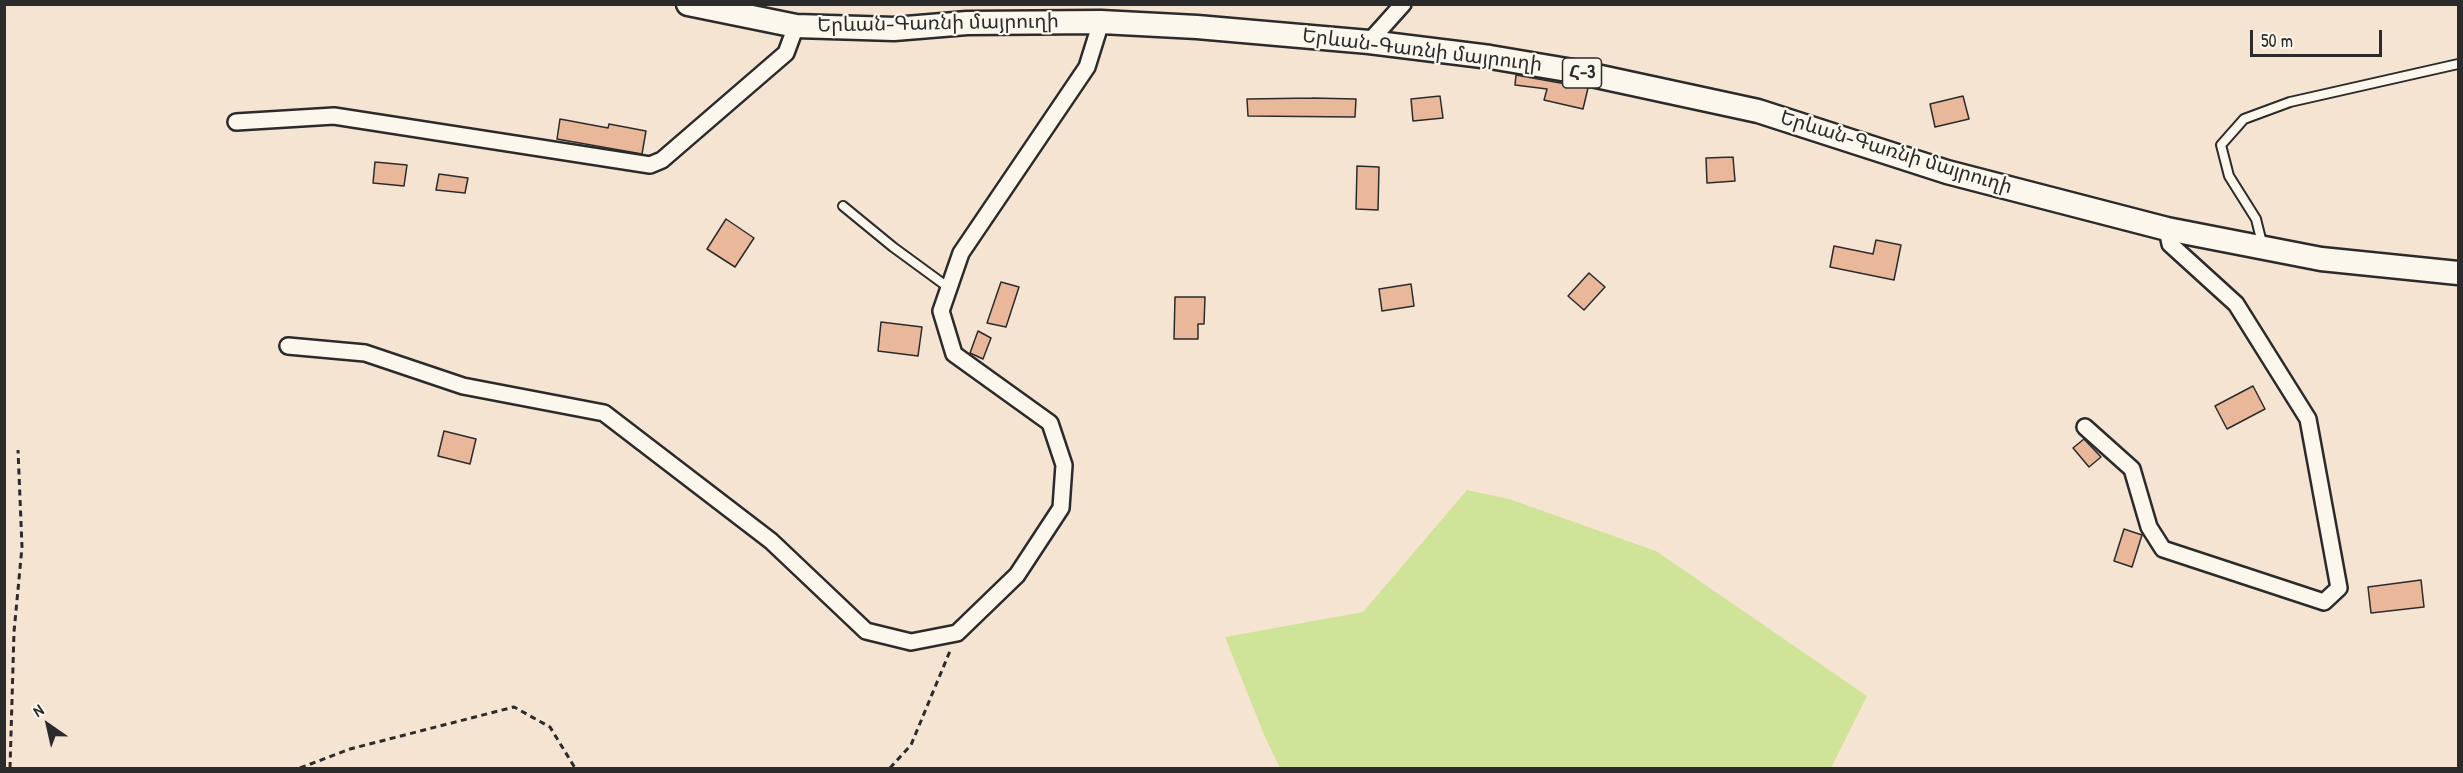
<!DOCTYPE html>
<meta charset="utf-8">
<style>
body{margin:0}
#map{position:relative;width:2463px;height:773px;overflow:hidden;background:#f6e4d3;font-family:"Patrick Hand",sans-serif}
canvas{display:block}
.frame{position:absolute;inset:0;border:6px solid #2b2b2b;pointer-events:none}
.north{position:absolute;left:18px;top:695px;width:60px;height:60px;-webkit-text-stroke:4px #fbf7ec;paint-order:stroke;rotate:326deg;font-size:16px;font-weight:700;line-height:24px;text-align:center;color:#2b2b2b}
.north::after{content:'';display:block;margin:auto;width:21px;height:27px;background:#2b2b2b;clip-path:polygon(50% 0,100% 100%,50% 72%,0 100%)}
.scale{position:absolute;left:2250px;top:30px;width:132px;height:27px;box-sizing:border-box;border:3px solid #2b2b2b;border-top:0;padding-left:8px;font-size:18px;line-height:21px;white-space:nowrap;color:#2b2b2b;-webkit-text-stroke:4px #fbf7ec;paint-order:stroke}
</style>
<div id="map">
<canvas width="2463" height="773"></canvas>
<div class="frame"></div>
<div class="north">N</div>
<div class="scale">50 m</div>
</div>
<script>
const context = document.querySelector('canvas').getContext('2d');
context.lineJoin = 'round';
function paint(path, color) { context.fillStyle = color; context.fill(path, 'evenodd'); }
const poly = rows => new Path2D(rows.map(r => 'M' + r).join(''));
function stroke(path, color, width, dash) { context.strokeStyle = color; context.lineWidth = width; context.lineCap = dash ? 'butt' : 'round'; context.setLineDash(dash || []); context.stroke(path); }
function drawText(font, color, halo, rows, align = 'center') {
  context.font = font + ' "Patrick Hand","Noto Sans Armenian",sans-serif'; context.lineWidth = 4.5; context.setLineDash([]); context.textBaseline = 'middle'; context.strokeStyle = halo; context.fillStyle = color; for (const [text, x, y, turn = 0] of rows) {
    context.save(); context.translate(x, y); context.rotate((+turn || 0) * Math.PI / 180); context.textAlign = isNaN(turn) ? turn : align; if (halo) context.strokeText(text, 0, 0); context.fillText(text, 0, 0); context.restore();
  }
}
const green = poly([
 [1467,490,1509,499,1656,551,1867,696,1831,768,1280,768,1265,737,1225,637,1363,612]
]);
const building = poly([
 [1516,75,1588,88,1583,109,1544,100,1547,89,1515,85,1516,75],
 [1440,96,1443,118,1413,121,1411,99,1440,96],
 [1963,96,1969,119,1935,127,1930,104,1963,96],
 [1312,98,1356,99,1355,117,1248,116,1247,99,1312,98],
 [560,119,608,128,609,124,646,131,642,154,557,139,560,119],
 [1733,157,1735,181,1707,183,1706,158,1733,157],
 [375,162,407,165,404,186,373,183,375,162],
 [1357,166,1379,167,1378,210,1356,209,1357,166],
 [439,174,468,178,465,193,436,190,439,174],
 [726,219,754,238,735,267,707,249,726,219],
 [1876,240,1901,245,1894,280,1830,267,1834,246,1873,254,1876,240],
 [1589,273,1605,287,1584,310,1568,296,1589,273],
 [1001,282,1019,287,1006,327,987,323,1001,282],
 [1411,284,1414,306,1382,311,1379,289,1411,284],
 [1175,297,1205,297,1204,324,1198,324,1198,339,1174,339,1175,297],
 [881,322,922,327,918,356,878,351,881,322],
 [978,331,991,338,983,359,970,353,978,331],
 [2253,386,2265,409,2227,429,2215,406,2253,386],
 [444,431,476,439,470,464,438,456,444,431],
 [2084,439,2101,457,2089,467,2073,448,2084,439],
 [2124,529,2142,535,2132,567,2114,561,2124,529],
 [2421,580,2424,607,2371,613,2368,587,2421,580]
]);
const path = poly([
 [10,768,14,632,22,547,18,450],
 [300,768,350,749,514,707,550,727,575,768],
 [890,768,911,745,950,651]
]);
const service = poly([
 [843,206,893,247,949,288],
 [2262,243,2256,219,2229,176,2221,145,2244,119,2290,102,2458,64]
]);
const minor = poly([
 [1369,42,1403,4],
 [236,122,334,116,650,165,662,160,786,53,796,26],
 [288,346,365,353,463,386,604,413,771,541,866,631,911,642,957,633,1017,575,1061,508,1064,465,1050,423,954,354,941,311,961,253,1087,67,1101,22],
 [2085,427,2132,469,2149,527,2163,549,2324,602,2339,588,2308,419,2236,304,2170,244,2167,229]
]);
const primary = poly([
 [688,4,796,26,894,29,967,23,1101,22,1197,27,1369,42,1490,57,1573,71,1758,111,1947,172,2167,229,2321,259,2458,273]
]);
const shields = [
 [1582,73,39]
];
const shieldNames = [
 ["Հ-3",1582,73]
];
const streetNames = [
 ["Երևան-Գառնի մայրուղի",938,24,-1],
 ["Երևան-Գառնի մայրուղի",1422,51,7],
 ["Երևան-Գառնի մայրուղի",1896,153,17]
];
paint(green, '#cfe498');
paint(building, '#e9b89a');
stroke(building, '#2b2b2b', 1.5);
stroke(service, '#2b2b2b', 12);
stroke(minor, '#2b2b2b', 20);
stroke(primary, '#2b2b2b', 27);
stroke(path, '#2b2b2b', 3, [6, 4.5]);
stroke(service, '#fbf7ec', 8);
stroke(minor, '#fbf7ec', 15);
stroke(primary, '#fbf7ec', 22);
for (const [x, y, w] of shields) { const box = new Path2D(); box.roundRect(x - w / 2, y - 15, w, 30, 4.5); context.fillStyle = '#fbf7ec'; context.fill(box); stroke(box, '#2b2b2b', 1.5); }
drawText('bold 18px', '#2b2b2b', null, shieldNames);
drawText('20px', '#2b2b2b', '#fbf7ec', streetNames);
</script>
